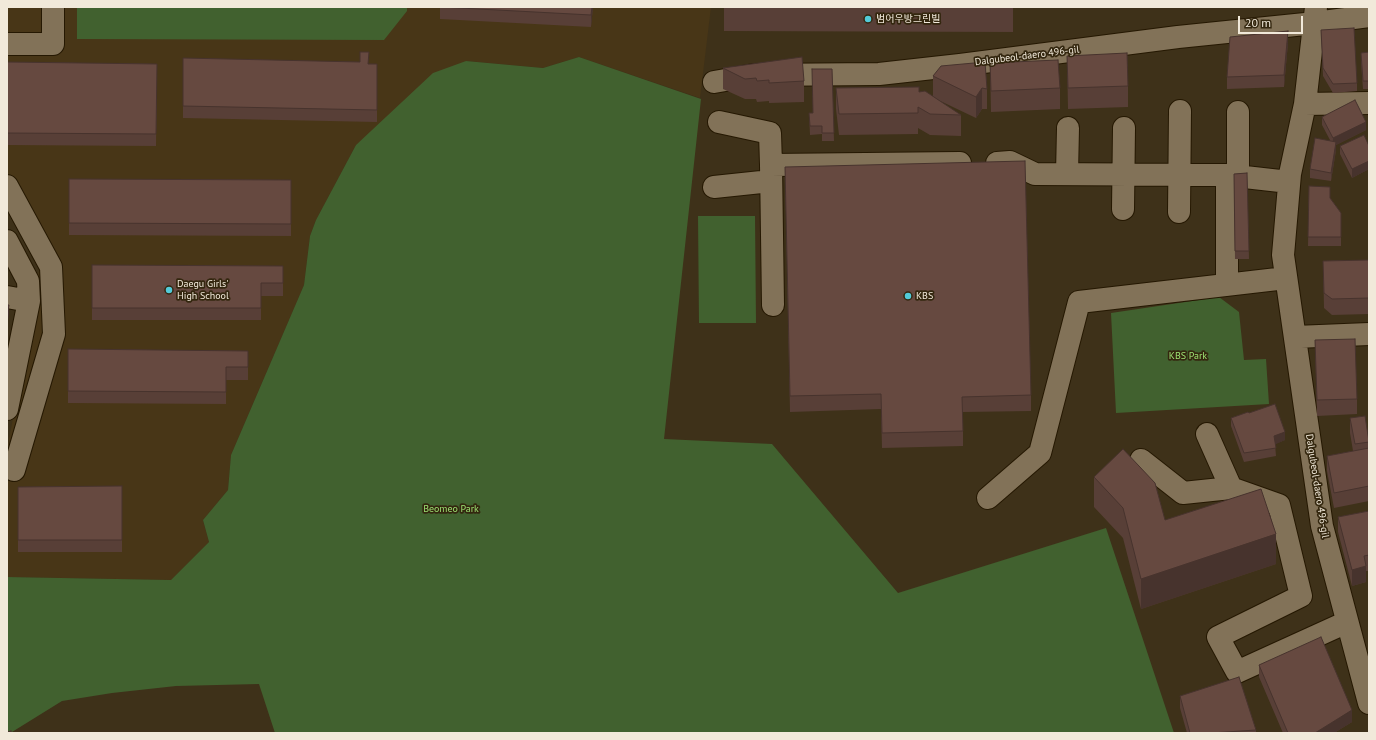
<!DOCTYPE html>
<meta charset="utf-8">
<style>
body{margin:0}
#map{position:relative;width:1376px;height:740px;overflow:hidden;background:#3e3119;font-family:"PT Sans",sans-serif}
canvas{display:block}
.frame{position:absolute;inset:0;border:8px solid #f1e9da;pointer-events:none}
.scale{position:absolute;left:1238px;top:16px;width:65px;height:18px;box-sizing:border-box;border:2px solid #f1e9da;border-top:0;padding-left:5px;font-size:12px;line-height:14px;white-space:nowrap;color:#f1e9da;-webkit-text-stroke:3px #34270f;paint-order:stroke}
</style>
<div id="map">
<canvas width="1376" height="740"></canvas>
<div class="frame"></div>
<div class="scale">20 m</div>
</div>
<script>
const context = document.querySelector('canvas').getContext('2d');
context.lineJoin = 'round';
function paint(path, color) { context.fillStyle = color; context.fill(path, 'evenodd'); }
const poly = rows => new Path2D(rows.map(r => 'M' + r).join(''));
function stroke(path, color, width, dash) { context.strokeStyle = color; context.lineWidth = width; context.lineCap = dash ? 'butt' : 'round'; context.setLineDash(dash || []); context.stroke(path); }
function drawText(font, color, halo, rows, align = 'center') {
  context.font = font + ' "PT Sans","Noto Sans KR",sans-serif'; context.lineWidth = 3.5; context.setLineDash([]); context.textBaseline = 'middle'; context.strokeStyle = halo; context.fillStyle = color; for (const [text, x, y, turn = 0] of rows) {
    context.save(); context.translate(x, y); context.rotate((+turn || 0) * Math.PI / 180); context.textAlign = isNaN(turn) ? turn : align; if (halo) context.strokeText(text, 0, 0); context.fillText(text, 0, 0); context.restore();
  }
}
const built = poly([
 [7,7,711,7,700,98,579,57,543,68,466,61,356,145,316,220,310,236,304,285,231,455,228,490,203,520,209,542,171,580,7,577,7,450,36,296,39,270,7,210]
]);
const green = poly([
 [77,7,407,7,407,11,384,40,77,39],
 [579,57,701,99,664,439,772,444,898,593,1106,528,1174,733,275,733,259,684,176,686,112,693,62,701,12,732,7,733,7,577,171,580,209,542,203,520,228,490,231,455,304,285,310,236,316,220,356,145,433,73,466,61,543,68],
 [698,216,755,216,756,323,699,323],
 [1219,297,1239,312,1244,360,1266,359,1269,404,1116,413,1111,313]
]);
const minor = poly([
 [1316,7,1305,104,1290,174,1283,255,1322,526,1369,703],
 [7,44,53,44,53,7],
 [714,82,754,75,879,74,960,65,1178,37,1315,23,1369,16],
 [1305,104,1369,103],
 [1238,112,1238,177],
 [719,122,770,133,771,165],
 [997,163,1010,162,1035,174,1227,175,1289,182],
 [1067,174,1068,128],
 [1227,175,1227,285],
 [7,186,51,267,54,334,14,470],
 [714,187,771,181],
 [1123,209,1124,128],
 [1179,212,1180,111],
 [7,241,28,281,29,301,7,409],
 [7,297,29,301],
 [773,305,771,165,960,163],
 [1295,337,1369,334],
 [1207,434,1231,488,1279,505,1301,596,1218,637,1237,672,1347,622],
 [1141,460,1183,493,1231,488],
 [988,498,1040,453,1079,302,1286,278]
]);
const wall = poly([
 [440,7,593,7,591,27,440,19],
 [724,7,1013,7,1013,32,724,31],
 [1321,30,1357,83,1357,91,1333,93,1323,76],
 [1288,43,1284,87,1227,89,1227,77],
 [1369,52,1369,89,1363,89,1361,62,1361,53],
 [1067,56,1128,86,1128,107,1068,109],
 [183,58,377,64,377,122,183,118],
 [7,62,157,64,156,146,7,145],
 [990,63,1060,88,1060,109,991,112],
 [723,68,804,81,804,102,769,103,769,101,757,102,756,99,745,99,723,89],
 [832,69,834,141,822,141,822,134,810,135,809,113,813,113],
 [933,76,987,89,987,109,982,109,976,118,934,98,961,115,961,136,930,135,918,128,918,134,839,135,836,109,836,88,919,92,933,97],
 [1322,117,1366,130,1336,145,1336,150,1331,181,1310,178,1310,169,1330,140,1322,125],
 [1340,146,1369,146,1369,169,1352,178,1340,154],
 [785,167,1031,395,1031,411,963,412,963,446,882,448,881,409,790,412],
 [1247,173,1249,259,1235,259,1234,174],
 [69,179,291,180,291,236,69,235],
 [1309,186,1330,198,1341,213,1341,246,1308,246],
 [1369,260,1369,314,1332,315,1324,308,1323,261],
 [92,265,283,266,283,296,261,296,261,320,92,320],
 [1315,340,1357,399,1357,414,1317,416],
 [68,349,248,351,248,380,226,380,226,404,68,403],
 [1249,413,1285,440,1275,444,1276,456,1244,462,1231,426,1231,418],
 [1350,418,1369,441,1369,501,1334,508,1327,471,1327,456,1353,451,1350,433],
 [1094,477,1165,520,1276,564,1141,609,1123,538,1094,507],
 [122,486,122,552,18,552,18,487],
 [1369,511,1369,571,1366,571,1366,582,1352,586,1338,532,1338,517],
 [1259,665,1352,722,1334,733,1283,733,1259,677],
 [1180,696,1256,730,1256,733,1187,733,1180,708]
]);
const shadedWall = poly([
 [592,7,593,7,591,27,591,15],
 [1288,31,1288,43,1284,87,1284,75],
 [982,88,982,109,976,118,976,97],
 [1366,122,1366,130,1336,145,1336,150,1331,181,1333,138],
 [1369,161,1369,169,1352,178,1352,169],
 [9,305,9,314,7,326,7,317],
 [1285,432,1285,440,1274,445,1274,436],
 [1276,534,1276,564,1141,609,1141,579],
 [1366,566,1366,582,1352,586,1352,570],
 [1352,710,1352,722,1334,733,1315,733]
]);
const building = poly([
 [441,7,592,7,591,15,441,7],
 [1354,28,1357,83,1333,84,1323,68,1321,30,1354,28],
 [1288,31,1284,75,1227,77,1230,37,1288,31],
 [360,52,369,52,368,64,377,64,377,110,183,106,183,58,360,62,360,52],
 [1369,52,1369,81,1363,81,1361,53,1369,52],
 [1127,53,1128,86,1068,88,1067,56,1127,53],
 [802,57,804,81,769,83,769,80,757,81,756,78,745,79,723,68,802,57],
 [1058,60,1060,88,991,91,990,63,1058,60],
 [7,62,157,64,156,134,7,133,7,62],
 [985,62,987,89,982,88,976,97,933,76,941,66,985,62],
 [812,69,832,69,834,133,822,133,822,126,810,126,809,113,813,113,812,69],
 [919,87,919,92,925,91,961,115,930,114,918,107,918,113,839,114,836,88,919,87],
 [1355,100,1366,122,1333,138,1322,117,1355,100],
 [1364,135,1369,146,1369,161,1352,169,1340,146,1364,135],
 [1315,138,1336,142,1331,173,1310,169,1315,138],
 [1025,161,1031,395,962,397,963,431,882,433,881,394,790,396,785,167,1025,161],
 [1247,173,1249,251,1235,251,1234,174,1247,173],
 [69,179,291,180,291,224,69,223,69,179],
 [1309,186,1330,187,1330,198,1341,213,1341,237,1308,237,1309,186],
 [1369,260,1369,298,1332,299,1324,293,1323,261,1369,260],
 [92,265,283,266,283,283,261,283,261,308,92,308,92,265],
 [7,305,9,305,7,317,7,305],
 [1355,339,1357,399,1317,400,1315,340,1355,339],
 [68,349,248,351,248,367,226,367,226,392,68,391,68,349],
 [1275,404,1285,432,1274,436,1276,448,1244,453,1231,418,1248,412,1249,413,1275,404],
 [1365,416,1369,442,1355,444,1350,418,1365,416],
 [1369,448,1369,486,1334,493,1327,456,1369,448],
 [1123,449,1155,483,1165,520,1261,489,1276,534,1141,579,1123,508,1094,477,1123,449],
 [122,486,122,540,18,540,18,487,122,486],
 [1369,511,1369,555,1364,556,1366,566,1352,570,1338,517,1369,511],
 [1321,637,1352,710,1315,733,1288,733,1259,665,1321,637],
 [1239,677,1256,730,1211,733,1190,733,1180,696,1239,677],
 [11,731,11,733,7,733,7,732,11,731]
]);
const markers = [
 [868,19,4,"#52cbd9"],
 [169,290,4,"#52cbd9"],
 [908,296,4,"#52cbd9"]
];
const poiNames = [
 ["범어우방그린빌",876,19],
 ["Daegu Girls'",177,284],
 ["High School",177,296],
 ["KBS",916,296]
];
const streetNames = [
 ["Dalgubeol-daero 496-gil",1027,56,-7],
 ["Dalgubeol-daero 496-gil",1317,486,81]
];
const parkNames = [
 ["KBS Park",1188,356],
 ["Beomeo Park",451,509]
];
paint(built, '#483617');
paint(green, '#41612f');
stroke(minor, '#251802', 24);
stroke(minor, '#827258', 22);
paint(wall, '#583f37');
paint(shadedWall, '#47332d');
paint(building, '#664940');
stroke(building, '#47332d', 1);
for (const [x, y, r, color] of markers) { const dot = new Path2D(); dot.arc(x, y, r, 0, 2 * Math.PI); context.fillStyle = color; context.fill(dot); stroke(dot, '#34270f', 1.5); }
drawText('10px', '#f1e9da', '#34270f', poiNames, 'left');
drawText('10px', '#f1e9da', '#34270f', streetNames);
drawText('10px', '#9de374', '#34270f', parkNames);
</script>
